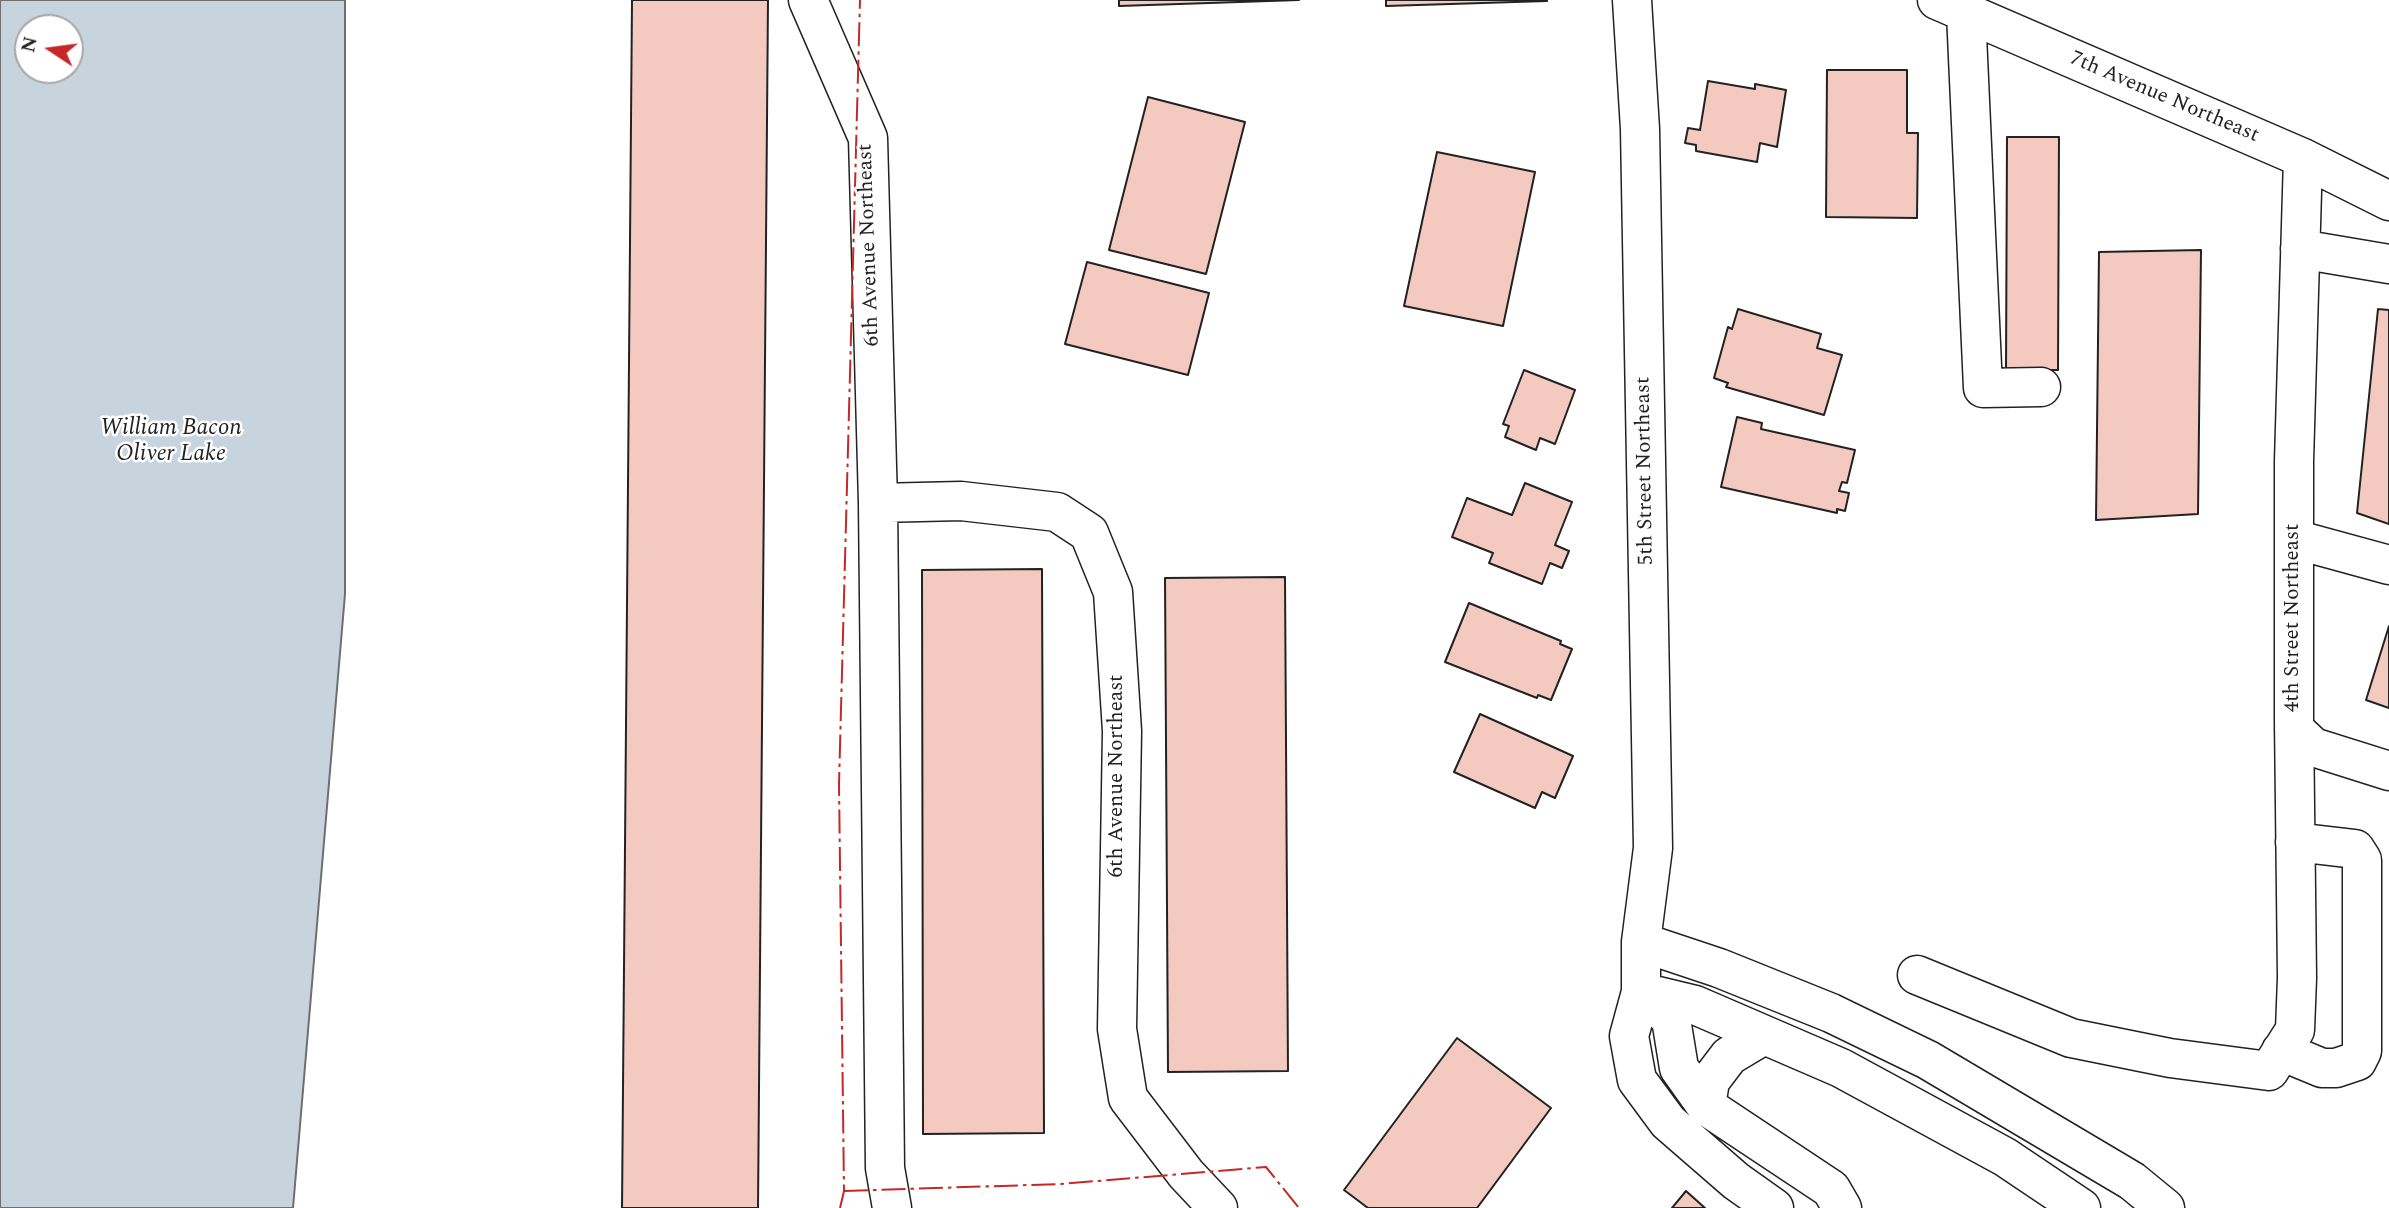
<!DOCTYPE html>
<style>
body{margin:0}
#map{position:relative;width:2389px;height:1208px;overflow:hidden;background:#fff;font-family:Spectral,serif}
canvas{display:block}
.north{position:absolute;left:14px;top:14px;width:70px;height:70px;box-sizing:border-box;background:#fff;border:2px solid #a7a7a7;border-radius:50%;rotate:283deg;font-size:19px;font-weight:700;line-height:28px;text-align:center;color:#222}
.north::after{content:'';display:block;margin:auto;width:24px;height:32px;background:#c62828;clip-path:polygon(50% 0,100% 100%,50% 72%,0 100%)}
</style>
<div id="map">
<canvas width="2389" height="1208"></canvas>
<div class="north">N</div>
</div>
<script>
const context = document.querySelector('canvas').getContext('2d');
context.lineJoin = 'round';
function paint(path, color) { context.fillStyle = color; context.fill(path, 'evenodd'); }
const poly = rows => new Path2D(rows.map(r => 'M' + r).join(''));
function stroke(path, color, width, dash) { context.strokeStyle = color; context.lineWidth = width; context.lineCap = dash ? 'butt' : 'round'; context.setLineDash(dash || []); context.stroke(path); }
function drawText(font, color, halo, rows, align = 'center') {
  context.font = font + ' Spectral,serif'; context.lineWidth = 5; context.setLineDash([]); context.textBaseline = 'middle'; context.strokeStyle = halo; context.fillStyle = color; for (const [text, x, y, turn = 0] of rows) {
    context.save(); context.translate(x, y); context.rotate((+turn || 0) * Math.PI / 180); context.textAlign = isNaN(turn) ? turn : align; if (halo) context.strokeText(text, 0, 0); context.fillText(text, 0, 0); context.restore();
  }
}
const water = poly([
 [0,0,345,0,345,594,293,1208,0,1208,0,0],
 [28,28,70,28,70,70,28,70,28,28]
]);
const building = poly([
 [632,0,768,0,758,1208,622,1208,632,0],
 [1119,0,1299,0,1119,6,1119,0],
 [1386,0,1547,0,1547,1,1386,6,1386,0],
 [1827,70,1907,70,1907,133,1918,133,1917,218,1826,217,1827,70],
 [1708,81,1755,89,1755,84,1786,90,1777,147,1760,143,1757,162,1696,151,1696,145,1685,143,1688,128,1700,130,1708,81],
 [1148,97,1245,122,1206,274,1109,250,1148,97],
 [2007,137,2059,137,2058,370,2006,370,2007,137],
 [1437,152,1535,172,1503,326,1404,306,1437,152],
 [2201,250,2198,514,2096,520,2099,252,2201,250],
 [1087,262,1209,293,1188,375,1065,344,1087,262],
 [1738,309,1821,334,1817,348,1842,355,1824,415,1726,387,1728,383,1714,378,1728,327,1732,329,1738,309],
 [2378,309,2389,310,2389,524,2357,513,2378,309],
 [1524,370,1575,390,1555,444,1540,438,1536,450,1505,437,1509,426,1503,424,1524,370],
 [1737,417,1762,423,1761,429,1855,450,1847,483,1842,482,1839,491,1849,493,1845,511,1837,509,1837,513,1721,487,1737,417],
 [1525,483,1572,502,1555,545,1569,551,1562,568,1550,563,1542,584,1489,563,1493,553,1452,537,1467,498,1512,515,1525,483],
 [1042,569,1044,1133,923,1134,922,570,1042,569],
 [1285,577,1288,1071,1168,1072,1165,578,1285,577],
 [1469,603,1561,641,1560,644,1572,649,1551,700,1538,695,1537,698,1445,662,1469,603],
 [2389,626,2389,708,2366,700,2389,626],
 [1480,714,1573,756,1555,798,1542,792,1535,808,1454,772,1480,714],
 [1457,1038,1551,1108,1477,1208,1368,1208,1344,1190,1457,1038],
 [1686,1191,1705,1208,1672,1208,1686,1191]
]);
const minor = poly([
 [808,0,868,138,878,503,885,1168,892,1208],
 [1632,0,1640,129,1653,848,1641,942,1641,992,1629,1036,1637,1080,1668,1122,1736,1181,1774,1208],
 [1937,0,2303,158,2389,201],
 [1966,13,1983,388,2041,387],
 [2300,249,2389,264],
 [878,503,961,501,1057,512,1089,533,1113,592,1122,731,1117,1029,1128,1098,1186,1174,1218,1208],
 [2294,539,2389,565],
 [2294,729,2313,747,2389,771],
 [1641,942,1719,968,1831,1013,1928,1060,2132,1181,2165,1208],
 [1917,975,2071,1038,2170,1058,2269,1071,2295,1030,2297,978,2294,720,2294,461,2303,158],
 [1641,992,1695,1005,1841,1068,2005,1157,2081,1208],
 [1641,992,1671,1019,1679,1068,1706,1106,1831,1189,1842,1208],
 [2281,1051,2322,1068,2336,1068,2357,1061,2362,1051,2362,860,2355,849,2295,842],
 [1706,1106,1710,1081,1729,1056,1764,1035]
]);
const power = poly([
 [844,1191,1061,1184,1266,1167,1299,1208],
 [840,1208,844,1191,839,784,860,0]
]);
const streetNames = [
 ["7th Avenue Northeast",2164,98,23],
 ["6th Avenue Northeast",870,245,-92],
 ["5th Street Northeast",1646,471,-91],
 ["4th Street Northeast",2294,618,-90],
 ["6th Avenue Northeast",1118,776,-90]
];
const waterNames = [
 ["William Bacon",171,429],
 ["Oliver Lake",171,455]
];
paint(water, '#c7d3dd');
stroke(water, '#6f6f6f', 2);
paint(building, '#f3c9c0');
stroke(building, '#222', 2);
stroke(minor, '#222', 41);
stroke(minor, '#fff', 38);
stroke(power, '#c62828', 2, [24, 5, 3.5, 5]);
drawText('21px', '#222', '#fff', streetNames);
drawText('italic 23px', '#222', '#fff', waterNames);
</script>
